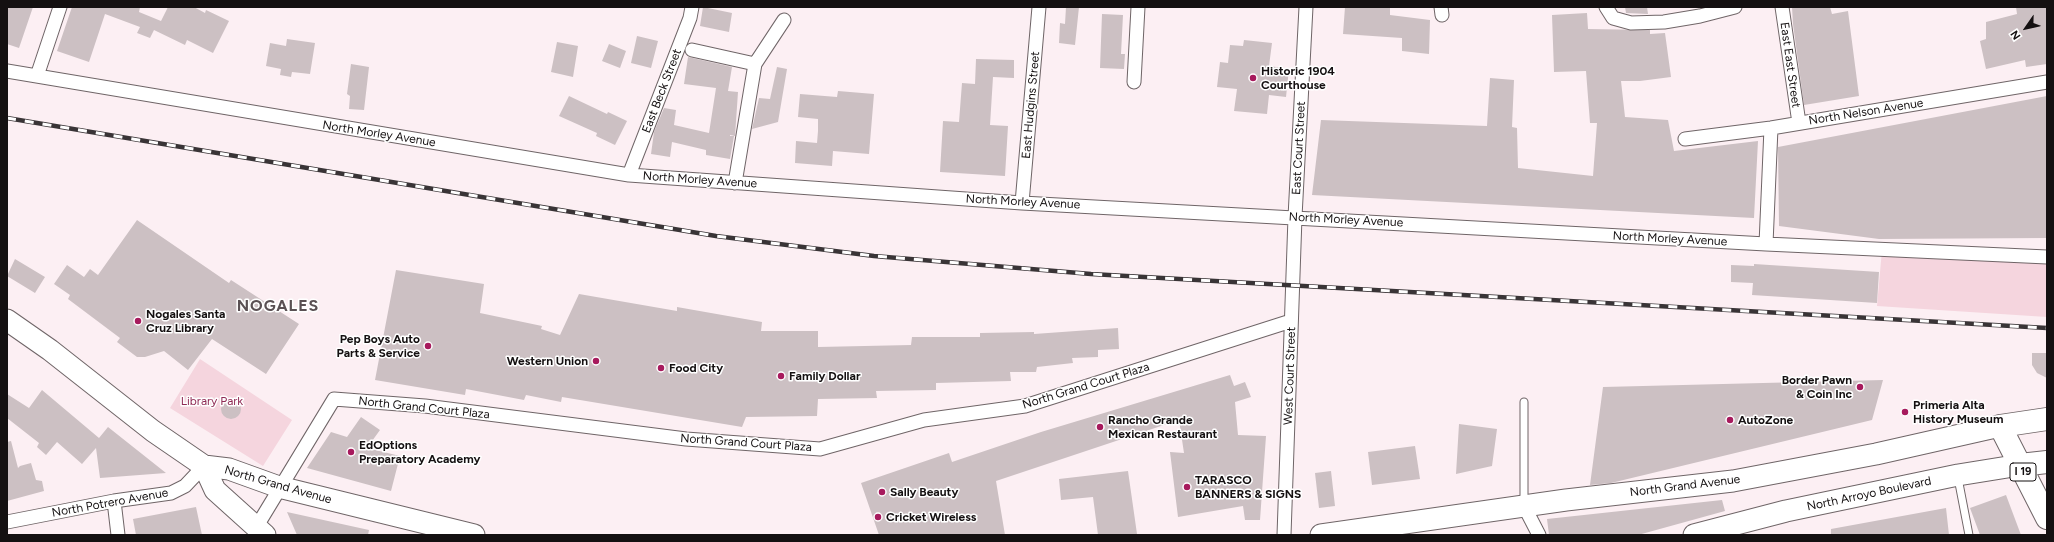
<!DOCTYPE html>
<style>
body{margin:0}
#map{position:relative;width:2054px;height:542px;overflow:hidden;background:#fceff3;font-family:Figtree,sans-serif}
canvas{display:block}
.frame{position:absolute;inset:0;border:8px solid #141011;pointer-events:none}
.north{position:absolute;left:2006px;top:8px;width:40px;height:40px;-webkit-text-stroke:3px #fff;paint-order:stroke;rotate:236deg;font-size:11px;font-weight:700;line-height:16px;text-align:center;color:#141011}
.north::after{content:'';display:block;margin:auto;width:14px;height:18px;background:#141011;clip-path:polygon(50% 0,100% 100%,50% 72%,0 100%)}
</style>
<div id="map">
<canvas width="2054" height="542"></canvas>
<div class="frame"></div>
<div class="north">N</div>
</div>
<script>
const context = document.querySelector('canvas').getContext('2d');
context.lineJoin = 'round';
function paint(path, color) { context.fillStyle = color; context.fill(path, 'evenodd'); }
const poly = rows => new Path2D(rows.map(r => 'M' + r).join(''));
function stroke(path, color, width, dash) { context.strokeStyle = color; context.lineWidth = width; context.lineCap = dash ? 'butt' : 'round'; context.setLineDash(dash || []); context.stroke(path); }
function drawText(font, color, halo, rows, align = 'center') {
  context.font = font + ' Figtree,sans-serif'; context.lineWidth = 3; context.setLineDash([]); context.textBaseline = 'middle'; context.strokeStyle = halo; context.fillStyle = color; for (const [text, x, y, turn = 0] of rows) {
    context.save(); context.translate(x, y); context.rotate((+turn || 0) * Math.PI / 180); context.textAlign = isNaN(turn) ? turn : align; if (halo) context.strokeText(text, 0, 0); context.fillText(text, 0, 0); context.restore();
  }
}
const green = poly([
 [1882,250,2047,257,2047,317,1877,306],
 [200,359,292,420,263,466,170,408]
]);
const building = poly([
 [7,7,33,7,19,48,7,44],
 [72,7,140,7,139,12,161,21,168,7,194,7,205,13,206,10,229,21,213,53,187,40,185,45,154,30,150,38,137,33,140,27,105,14,89,62,57,51],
 [703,7,732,13,729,32,700,26],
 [1066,7,1079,7,1075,45,1059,43,1060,23,1065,24],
 [1345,7,1390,7,1390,15,1430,20,1429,54,1402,51,1402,38,1343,34],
 [1625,7,1647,7,1648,14,1626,13],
 [1792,7,1830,7,1832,14,1848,11,1859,96,1804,105,1793,24],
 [2016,7,2047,7,2047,64,2026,67,2025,60,1986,69,1980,41,1986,39,1986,22,2017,14],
 [1587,13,1588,29,1650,30,1650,34,1665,33,1671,77,1640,81,1621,81,1625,117,1668,120,1674,151,1758,141,1754,218,1312,195,1321,120,1487,126,1490,78,1514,80,1512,127,1517,128,1518,168,1593,176,1597,123,1590,123,1586,71,1554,72,1552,15],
 [1102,14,1123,15,1121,54,1125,54,1124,69,1100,68],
 [637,36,658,41,651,68,631,63],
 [287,39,315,43,310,74,292,72,291,77,280,75,281,69,266,66,270,43,286,46],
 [1244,40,1272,43,1269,66,1289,69,1286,97,1269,95,1267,114,1234,111,1237,89,1217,87,1220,62,1228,63,1230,45,1243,46],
 [557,42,578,46,573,77,551,72],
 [609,44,626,51,620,68,602,61],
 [688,57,732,67,728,91,738,92,735,136,730,135,730,136,734,136,730,159,706,155,706,150,672,142,670,157,651,154,654,132,664,108,676,110,674,125,709,133,716,88,684,84],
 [976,59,1014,60,1014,78,993,77,990,125,1008,126,1005,176,940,172,943,121,959,122,962,83,975,84],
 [351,64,369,67,364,110,349,109,350,96,347,94],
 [777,67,787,69,778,122,752,129,759,98,770,99],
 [838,91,874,94,869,154,833,151,832,166,795,163,796,141,817,143,818,131,818,119,798,117,800,94,837,97],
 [569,96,607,114,608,112,627,121,615,145,596,136,597,133,559,116],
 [2047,96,2047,238,1879,239,1779,226,1778,147],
 [137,220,229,283,231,280,299,324,266,374,212,339,188,370,164,351,145,357,137,357,117,342,120,338,68,299,70,295,54,284,67,265,84,277,90,269,98,275],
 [15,259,45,277,35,293,7,276],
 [1754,264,1879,272,1877,303,1752,295,1753,283,1731,282,1731,265,1754,266],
 [396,270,484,284,480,313,542,326,541,329,560,335,579,294,677,311,677,307,762,322,761,331,818,331,818,347,911,345,912,337,980,337,980,333,1034,332,1034,334,1118,328,1119,349,1098,350,1098,357,1072,358,1073,363,1037,367,1036,372,1010,372,1011,381,936,383,936,390,876,391,877,398,818,399,817,416,746,417,742,427,562,397,561,402,526,395,524,400,466,389,465,395,375,380],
 [2032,353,2047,353,2047,378,2037,373,2032,365],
 [1230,375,1234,386,1245,382,1251,397,1235,402,1238,435,1266,436,1260,520,1245,520,1243,506,1178,517,1170,452,1184,453,1179,420,996,481,1005,535,879,535,861,483,949,453,952,462,1041,432],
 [1883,380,1872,420,1611,483,1590,485,1603,387],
 [42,390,99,438,108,427,166,473,100,478,96,448,82,464,57,442,46,455,37,447,39,443,7,418,7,394,29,408],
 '221 409a10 10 0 1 1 20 0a10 10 0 1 1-20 0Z',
 [361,417,380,430,367,448,400,456,391,491,307,468,331,432,347,437],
 [1459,424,1497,429,1492,466,1456,474],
 [11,441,18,468,20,466,31,463,36,480,42,481,44,491,7,501,7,442],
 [1415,446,1420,479,1372,485,1368,452],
 [1128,471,1137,534,1098,535,1093,497,1061,500,1059,479],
 [1331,471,1335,506,1319,508,1315,473],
 [2006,495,2021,535,1980,535,1970,508],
 [1722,500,1725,511,1638,535,1549,535,1547,519],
 [196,507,202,535,136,535,133,519],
 [1946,508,1949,535,1831,535,1831,529],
 [287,512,369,530,368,535,297,535]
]);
const service = poly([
 [1524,402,1524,503],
 [1958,478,1969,535]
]);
const minor = poly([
 [1441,7,1442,15],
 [1606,7,1613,18,1631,23,1664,22,1700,16,1735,7],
 [1782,7,1799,123],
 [692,50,755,64],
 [7,71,629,175,1022,203,1766,244,2047,257],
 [37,76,60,7],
 [1134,82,1138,7],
 [1685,139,1771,128,2047,82],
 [629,175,690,18,692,7],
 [735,183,755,64,784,20],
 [1022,203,1039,7],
 [1766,244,1771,128],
 [114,501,118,535],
 [1524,506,1539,535],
 [7,522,114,501,171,493,185,486,204,466],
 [257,526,334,399,425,406,686,439,820,449,924,420,1025,406,1291,321],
 [1284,535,1295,217,1306,7]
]);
const primary = poly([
 [7,320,50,350,153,431,204,466,229,469,279,487,474,535],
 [204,466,215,490,265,535],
 [1321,535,1566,500,1733,481,1876,454,2000,426],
 [1694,535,1786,511,1958,475,2020,465]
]);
const trunk = poly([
 [2047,419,2000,426,2047,518],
 [2020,465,2047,462]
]);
const rail = poly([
 [7,118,716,236,874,256,1091,274,2047,328]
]);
const markers = [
 [1253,78,4,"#a71a5d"],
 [138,321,4,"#a71a5d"],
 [428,346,4,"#a71a5d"],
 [596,361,4,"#a71a5d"],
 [661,368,4,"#a71a5d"],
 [781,376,4,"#a71a5d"],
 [1860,387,4,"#a71a5d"],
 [1905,412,4,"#a71a5d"],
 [1730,420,4,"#a71a5d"],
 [1100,427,4,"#a71a5d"],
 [351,452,4,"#a71a5d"],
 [1187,487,4,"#a71a5d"],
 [882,492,4,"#a71a5d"],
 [878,517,4,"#a71a5d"]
];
const shields = [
 [2023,472,26]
];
const shieldNames = [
 ["I 19",2023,472]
];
const streetNames = [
 ["East East Street",1790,65,82],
 ["East Beck Street",662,91,-69],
 ["East Hudgins Street",1031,105,-85],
 ["North Nelson Avenue",1866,112,-9],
 ["North Morley Avenue",379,134,9],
 ["East Court Street",1299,148,-87],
 ["North Morley Avenue",700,180,4],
 ["North Morley Avenue",1023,202,3],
 ["North Morley Avenue",1346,220,3],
 ["North Morley Avenue",1670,239,3],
 ["West Court Street",1290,376,-88],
 ["North Grand Court Plaza",1086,386,-17],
 ["North Grand Court Plaza",424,408,6],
 ["North Grand Court Plaza",746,443,4],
 ["North Grand Avenue",278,485,16],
 ["North Grand Avenue",1685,486,-7],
 ["North Arroyo Boulevard",1869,494,-12],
 ["North Potrero Avenue",110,503,-10]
];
const poiNames = [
 ["Historic 1904",1261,71],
 ["Courthouse",1261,85],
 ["Nogales Santa",146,314],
 ["Cruz Library",146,328],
 ["Pep Boys Auto",420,339,"right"],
 ["Parts & Service",420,353,"right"],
 ["Western Union",588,361,"right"],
 ["Food City",669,368],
 ["Family Dollar",789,376],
 ["Border Pawn",1852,380,"right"],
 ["& Coin Inc",1852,394,"right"],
 ["Primeria Alta",1913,405],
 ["History Museum",1913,419],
 ["Rancho Grande",1108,420],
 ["Mexican Restaurant",1108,434],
 ["AutoZone",1738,420],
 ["EdOptions",359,445],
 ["Preparatory Academy",359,459],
 ["TARASCO",1195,480],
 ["BANNERS & SIGNS",1195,494],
 ["Sally Beauty",890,492],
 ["Cricket Wireless",886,517]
];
const parkNames = [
 ["Library Park",212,401]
];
const districtNames = [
 ["NOGALES",278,306]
];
paint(green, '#f5d5de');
paint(building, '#ccc0c3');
stroke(service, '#6f6567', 9);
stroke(minor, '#6f6567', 15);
stroke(primary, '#6f6567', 23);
stroke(trunk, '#6f6567', 24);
stroke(service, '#fff', 7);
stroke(minor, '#fff', 13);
stroke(primary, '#fff', 21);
stroke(trunk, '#fff', 22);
stroke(rail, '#393436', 4.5);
stroke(rail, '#fff', 3, [9]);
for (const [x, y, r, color] of markers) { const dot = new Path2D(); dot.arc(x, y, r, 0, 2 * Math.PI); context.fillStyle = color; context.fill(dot); stroke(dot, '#fff', 1.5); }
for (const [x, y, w] of shields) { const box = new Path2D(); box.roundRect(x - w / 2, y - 9, w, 18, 3); context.fillStyle = '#fff'; context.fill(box); stroke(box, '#141011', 1); }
drawText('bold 11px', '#141011', null, shieldNames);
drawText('12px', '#141011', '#fff', streetNames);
drawText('bold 12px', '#141011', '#fff', poiNames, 'left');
drawText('12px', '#8f2b55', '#fff', parkNames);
context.letterSpacing = '1px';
drawText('bold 16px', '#5a5053', '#fff', districtNames);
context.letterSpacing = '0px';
</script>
